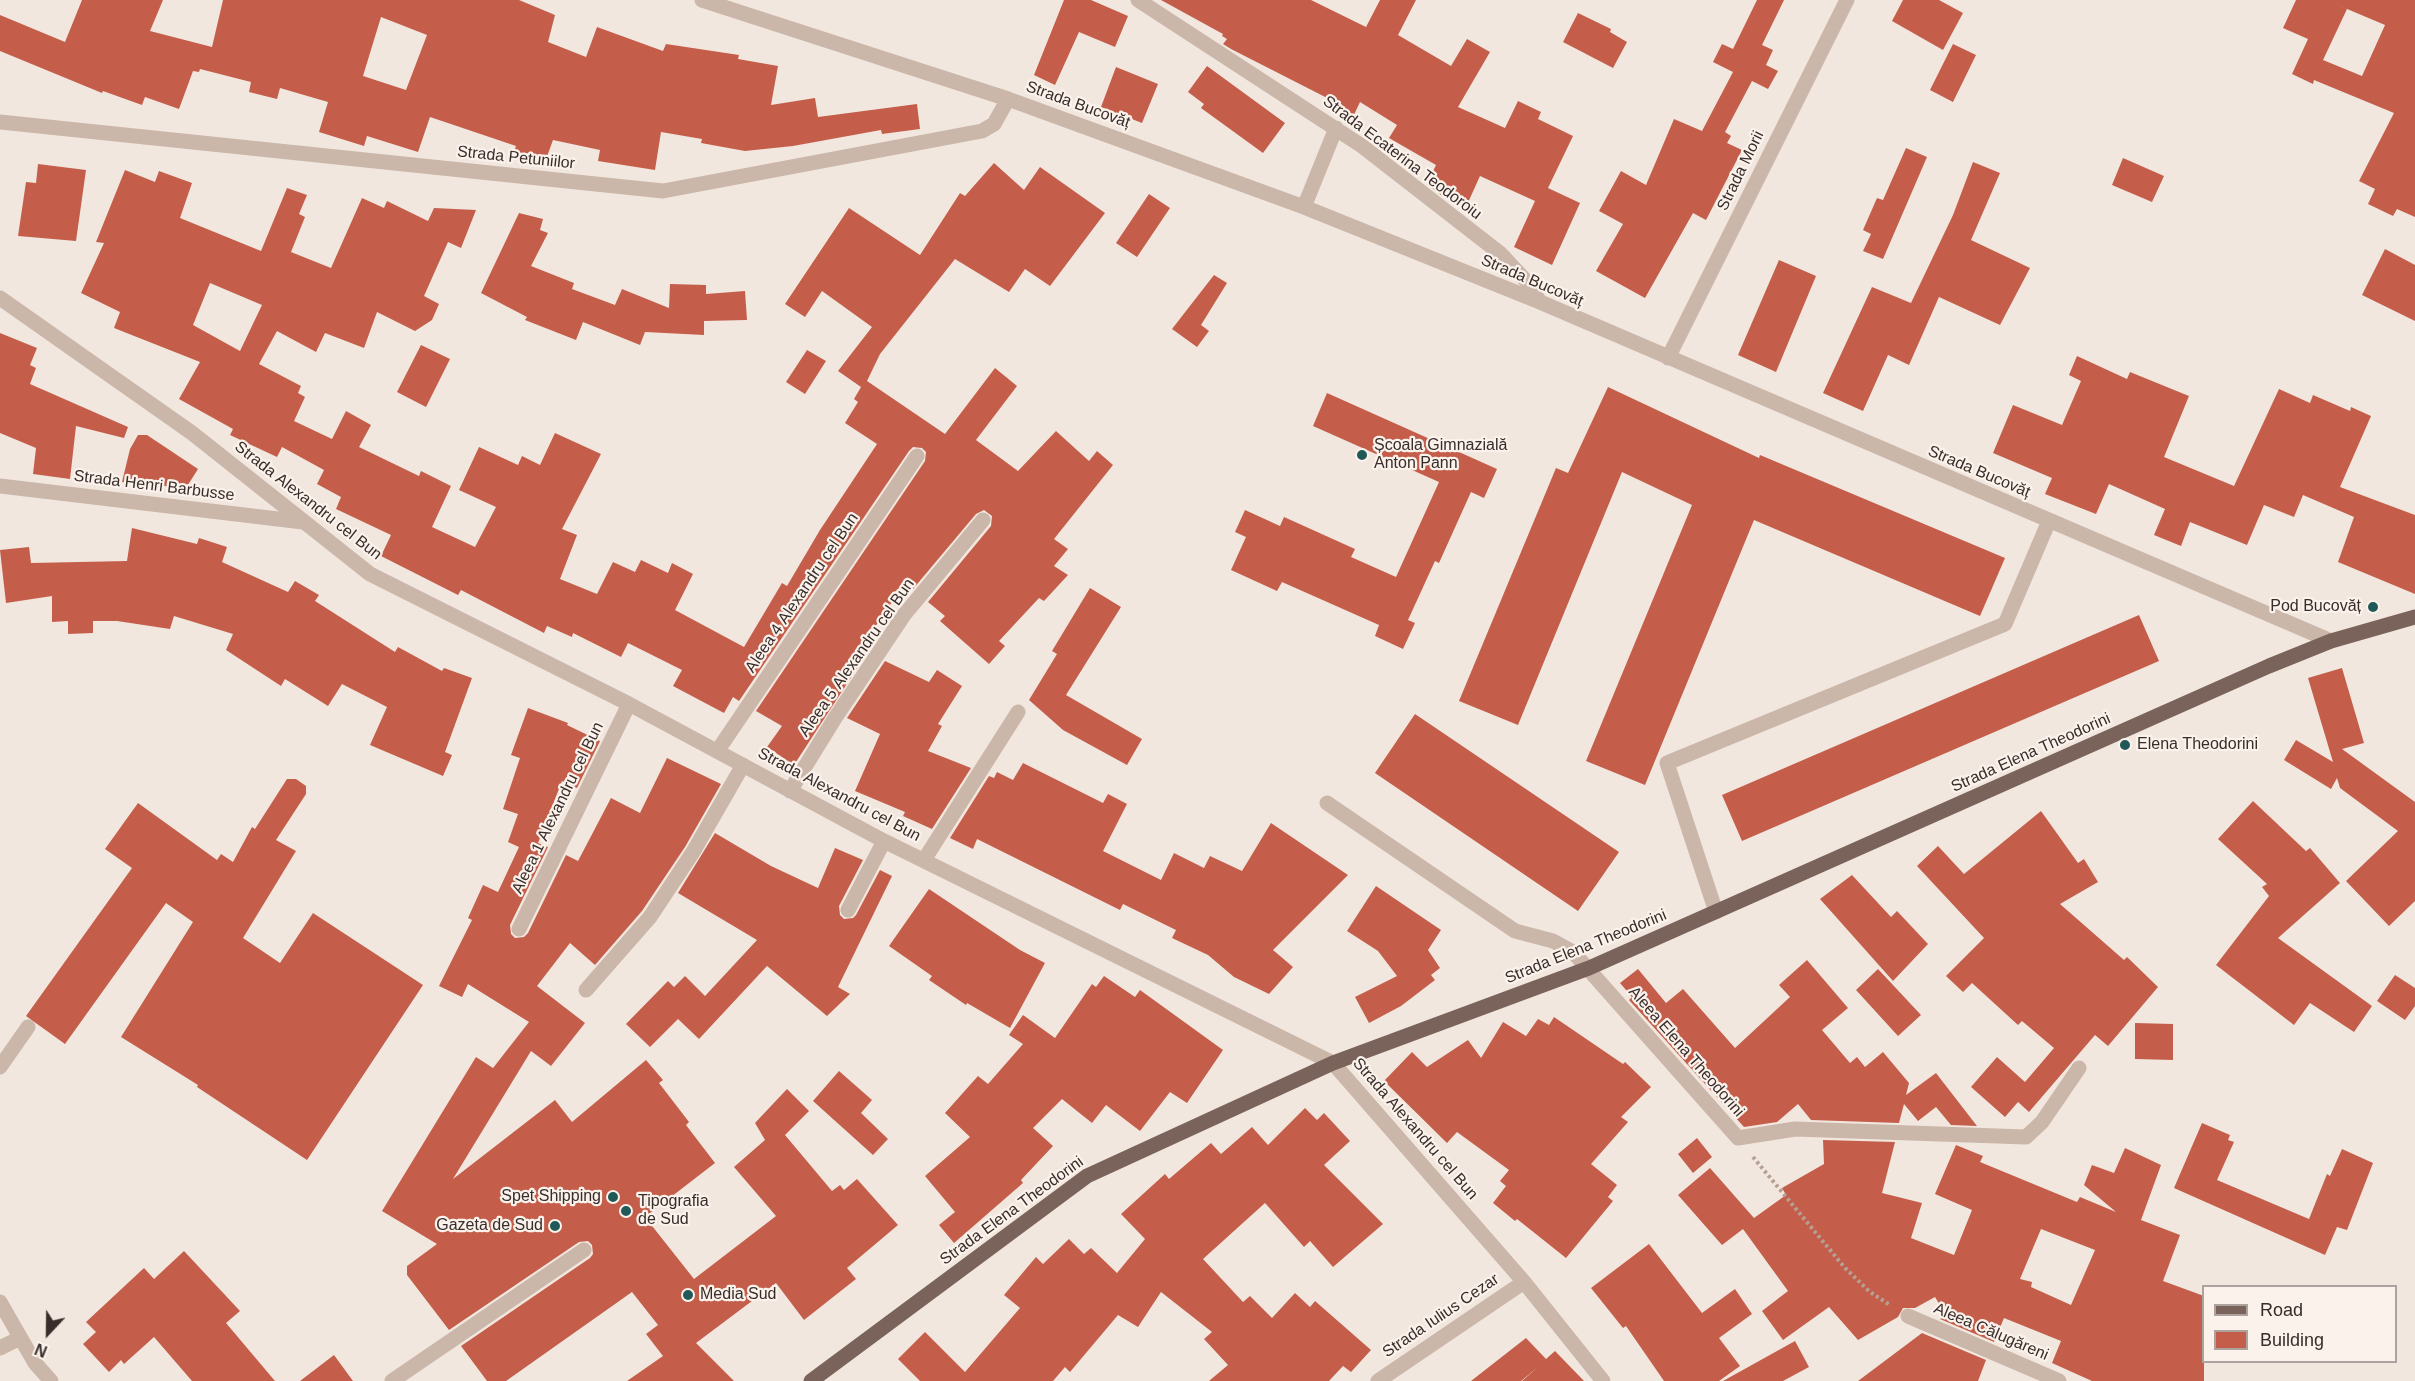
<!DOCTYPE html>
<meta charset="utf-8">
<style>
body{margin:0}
#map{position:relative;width:2415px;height:1381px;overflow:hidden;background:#f2e7de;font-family:Helvetica,sans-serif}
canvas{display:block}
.legend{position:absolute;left:2202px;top:1285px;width:195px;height:78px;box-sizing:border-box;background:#faf2eb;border:2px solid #aca39e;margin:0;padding:8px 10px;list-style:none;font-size:18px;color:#382d2a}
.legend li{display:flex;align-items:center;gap:12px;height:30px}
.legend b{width:30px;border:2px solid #aca39e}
.north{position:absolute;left:18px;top:1303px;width:60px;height:60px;-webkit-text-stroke:4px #faf2eb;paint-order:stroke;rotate:202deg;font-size:16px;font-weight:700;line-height:24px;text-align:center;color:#382d2a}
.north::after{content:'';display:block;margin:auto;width:21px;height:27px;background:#382d2a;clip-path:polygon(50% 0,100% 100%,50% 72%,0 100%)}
</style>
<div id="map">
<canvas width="2415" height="1381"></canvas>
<ul class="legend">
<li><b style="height:8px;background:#7a635b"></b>Road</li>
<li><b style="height:16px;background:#c45e4b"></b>Building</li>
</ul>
<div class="north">N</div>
</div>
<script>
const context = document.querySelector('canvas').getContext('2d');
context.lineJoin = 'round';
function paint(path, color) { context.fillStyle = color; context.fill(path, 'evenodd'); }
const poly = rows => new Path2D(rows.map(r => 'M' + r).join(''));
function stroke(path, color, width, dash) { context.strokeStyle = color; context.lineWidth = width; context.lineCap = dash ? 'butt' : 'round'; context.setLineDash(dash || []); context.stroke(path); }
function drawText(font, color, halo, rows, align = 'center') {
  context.font = font + ' Helvetica,sans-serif'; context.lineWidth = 4.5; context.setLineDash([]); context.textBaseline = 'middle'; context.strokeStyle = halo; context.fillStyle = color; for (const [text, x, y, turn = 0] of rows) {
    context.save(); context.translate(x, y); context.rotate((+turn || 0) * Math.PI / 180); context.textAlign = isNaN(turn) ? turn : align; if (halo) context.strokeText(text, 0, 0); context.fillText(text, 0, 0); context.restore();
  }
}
const building = poly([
 [82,0,163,0,150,31,212,47,223,0,519,0,555,15,548,42,586,57,597,27,663,51,666,44,739,55,738,59,778,66,771,105,815,98,818,117,917,104,920,129,882,134,881,130,793,146,745,151,701,143,702,139,661,132,655,170,598,161,600,150,553,140,545,162,514,152,516,146,430,117,418,152,367,136,364,146,319,132,328,102,280,88,277,99,249,92,251,82,200,69,199,72,193,71,179,109,145,97,142,105,103,91,102,93,0,51,0,15,65,42],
 [381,17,427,35,406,90,363,76],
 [1064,0,1091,0,1128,16,1115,47,1079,32,1055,85,1034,75],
 [1161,0,1311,0,1366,27,1380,0,1416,0,1398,35,1451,66,1467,39,1490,52,1458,107,1505,128,1518,101,1541,112,1538,119,1573,136,1548,188,1580,203,1552,265,1514,247,1535,201,1480,176,1466,207,1441,195,1427,184,1436,165,1389,138,1397,125,1360,102,1352,119,1333,110,1337,103,1231,49,1223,44,1227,39,1222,36,1223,34],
 [1757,0,1784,0,1762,45,1773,50,1766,65,1778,71,1768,89,1752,81,1725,132,1731,136,1727,143,1742,150,1706,220,1693,213,1645,298,1596,271,1623,224,1599,211,1621,171,1646,185,1674,119,1702,131,1733,72,1713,62,1722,44,1733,49],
 [1903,0,1939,0,1963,13,1943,50,1892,21],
 [2296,0,2415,0,2415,217,2397,209,2393,216,2368,204,2375,189,2359,181,2394,113,2314,80,2313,84,2292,74,2308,39,2283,28],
 [2333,3,2385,25,2362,76,2323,60,2347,9],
 [1578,13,1611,29,1610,32,1627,42,1613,68,1563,42],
 [1953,44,1976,55,1953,102,1930,90],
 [1207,66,1285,123,1263,153,1201,108,1204,104,1188,92],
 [1116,67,1158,84,1142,123,1101,107],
 [1906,148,1927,157,1883,259,1863,251,1871,234,1863,230,1877,198,1883,200],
 [2123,158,2164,176,2152,202,2112,185],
 [1973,162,2000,173,1971,240,2030,268,2000,325,1939,297,1909,365,1888,355,1863,411,1823,393,1872,287,1911,303,1953,215],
 [994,163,1024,190,1040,167,1105,213,1050,286,1025,269,1009,292,955,259,880,354,867,381,945,434,995,368,1017,386,976,440,1018,471,1056,431,1089,461,1097,451,1113,465,1054,539,1068,549,1054,566,1068,575,1044,601,1039,598,999,641,1005,646,989,664,940,621,945,616,928,602,991,526,992,516,984,510,976,514,913,589,905,583,860,649,867,653,794,765,767,747,782,726,756,711,925,461,926,452,922,448,913,447,909,451,739,701,733,697,724,713,673,686,682,670,628,643,621,657,573,633,572,637,547,626,544,633,461,590,458,595,381,556,391,535,336,509,341,497,317,484,324,470,282,447,277,457,230,435,233,429,179,399,200,362,114,328,120,312,81,293,104,243,96,242,125,170,155,182,159,171,192,183,180,218,261,251,287,188,307,195,299,214,305,217,291,252,331,268,362,198,384,208,387,201,428,221,434,208,476,210,461,248,448,242,424,296,439,304,432,320,415,331,377,312,364,348,325,333,316,352,277,331,259,364,301,386,298,393,305,397,294,421,332,439,346,411,371,425,359,447,419,476,421,471,451,486,432,527,475,547,496,507,459,490,479,447,518,465,522,456,540,465,555,433,601,454,562,529,577,535,560,579,597,594,613,562,635,572,641,560,668,573,672,563,693,574,675,610,744,647,782,583,787,586,820,530,877,444,845,423,858,402,854,399,861,387,838,371,872,327,822,291,805,317,785,304,849,208,920,255,960,193,965,196],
 [210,283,262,305,240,351,193,325],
 [38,164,86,170,76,241,18,236,26,182,36,183],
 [1149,194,1170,208,1137,257,1116,243],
 [519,213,543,219,540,230,548,233,531,266,574,283,572,289,615,305,622,289,669,308,670,284,706,285,706,294,745,291,747,320,704,321,704,335,645,332,640,345,583,322,576,340,525,320,527,317,481,293],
 [2385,249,2415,265,2415,321,2362,295],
 [1779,260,1816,276,1776,372,1738,355],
 [1214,275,1227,283,1201,325,1209,331,1197,347,1172,329],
 [0,333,37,348,30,365,36,368,30,384,128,427,124,438,76,426,70,479,33,474,36,448,0,433],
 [421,345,450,359,426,407,397,392],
 [807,350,826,361,805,394,786,382],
 [2077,356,2127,379,2130,372,2189,396,2164,457,2234,486,2279,389,2310,403,2313,395,2350,411,2351,407,2371,416,2340,487,2415,515,2415,594,2338,562,2354,517,2303,495,2294,517,2264,505,2247,545,2190,522,2181,546,2154,535,2165,509,2109,484,2096,514,2045,494,2052,478,1993,453,2013,405,2062,425,2081,381,2069,375],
 [1608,387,1759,458,1760,455,2005,558,1980,616,1754,520,1645,785,1586,761,1692,505,1622,472,1518,725,1459,701,1556,468,1568,473],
 [1327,393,1497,469,1484,498,1471,492,1439,563,1435,561,1408,620,1415,623,1403,649,1375,636,1379,625,1282,582,1277,591,1231,570,1246,537,1235,532,1245,510,1280,526,1284,517,1355,549,1351,557,1396,577,1439,482,1313,426],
 [138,435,147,435,198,469,186,488,122,482,130,449],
 [132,528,197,544,199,538,227,547,222,562,288,592,295,581,319,595,315,601,395,652,398,647,442,671,444,668,472,678,445,752,452,755,443,776,370,745,387,707,342,684,328,706,285,679,281,686,226,650,233,634,174,616,170,629,117,621,93,621,93,633,68,634,68,621,52,622,52,596,6,603,0,550,29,547,31,563,127,561],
 [1090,588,1121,607,1066,695,1142,739,1127,765,1063,730,1029,700,1057,654,1052,651],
 [2139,615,2159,661,1742,841,1722,795],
 [885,661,929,682,937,670,962,686,938,724,942,726,928,751,971,768,932,829,903,816,905,812,855,791,880,734,847,718],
 [2342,668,2364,743,2342,749,2415,802,2415,901,2389,926,2346,881,2398,831,2340,788,2337,778,2331,789,2284,760,2296,740,2333,762,2308,678],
 [528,708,568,723,567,725,600,741,577,788,562,781,538,843,548,847,510,925,511,934,515,938,524,937,528,933,566,855,578,861,611,798,640,813,667,758,721,784,685,847,642,911,595,965,570,943,537,986,585,1023,551,1066,531,1051,453,1179,555,1100,572,1122,646,1060,663,1080,659,1083,689,1122,686,1125,715,1163,645,1217,694,1279,776,1216,734,1167,765,1140,755,1123,787,1089,809,1111,785,1135,832,1191,840,1185,844,1190,857,1179,898,1225,847,1268,856,1279,804,1320,776,1283,696,1343,734,1381,627,1381,663,1356,646,1334,658,1325,632,1292,506,1381,487,1381,461,1346,590,1258,593,1254,592,1245,588,1241,579,1242,449,1330,407,1275,407,1266,437,1244,382,1211,476,1057,493,1068,529,1022,468,984,462,997,439,986,472,920,468,918,483,885,498,892,519,847,508,842,518,814,503,809,520,758,511,755],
 [1415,714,1619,852,1578,911,1375,773],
 [1023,763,1103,803,1108,794,1127,804,1103,851,1161,880,1174,853,1204,868,1210,856,1242,871,1271,823,1348,875,1273,950,1293,967,1269,994,1234,977,1208,955,1172,938,1176,930,1123,904,1120,910,977,839,973,849,950,838,989,776,994,778,997,772,1013,780],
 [287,779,296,779,306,786,306,794,276,840,296,851,243,938,280,963,313,913,423,985,307,1160,197,1087,198,1085,121,1037,193,922,166,903,65,1044,26,1016,132,868,105,849,138,803,217,860,221,854,233,862,252,827,255,829],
 [2253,801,2306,851,2310,848,2340,883,2278,938,2372,1006,2354,1032,2310,1003,2294,1025,2216,965,2269,896,2262,887,2267,884,2218,839],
 [2041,811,2078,863,2084,859,2098,882,2060,904,2124,960,2127,957,2158,987,2108,1046,2095,1035,2029,1112,2018,1102,2005,1117,1971,1087,1997,1057,2025,1082,2054,1048,2022,1021,2018,1025,1972,983,1963,992,1946,976,1984,938,1917,866,1938,846,1964,874],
 [715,833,771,866,818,888,835,848,863,860,839,906,840,915,844,919,853,918,856,915,880,870,892,876,838,987,850,994,827,1016,767,966,699,1039,678,1019,650,1047,626,1024,668,981,674,987,685,976,705,996,757,940,678,893],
 [1852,875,1891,917,1897,911,1928,944,1893,981,1820,899],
 [1376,886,1441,930,1428,950,1440,968,1431,975,1435,980,1401,1006,1369,1023,1355,997,1397,976,1378,951,1347,931],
 [929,889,1020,950,1045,963,1010,1028,967,1003,966,1005,929,980,932,976,889,946],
 [1807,960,1848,1008,1822,1030,1850,1063,1857,1057,1865,1067,1883,1052,1909,1083,1906,1095,1936,1073,1977,1126,1951,1125,1936,1107,1918,1121,1904,1104,1899,1123,1811,1120,1798,1104,1777,1122,1744,1127,1629,1000,1632,997,1620,983,1638,969,1666,1003,1683,989,1735,1048,1790,997,1779,985],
 [1878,969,1921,1015,1898,1036,1856,990],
 [2395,975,2415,988,2415,1006,2405,1020,2377,1001],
 [1104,976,1135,997,1140,990,1223,1050,1187,1103,1170,1092,1140,1131,1106,1105,1092,1123,1062,1099,1033,1128,1053,1146,1021,1180,1023,1183,954,1243,939,1225,955,1212,925,1176,970,1137,945,1113,978,1076,988,1084,1023,1044,1009,1035,1023,1015,1055,1038,1092,984,1096,987],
 [1554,1017,1623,1064,1625,1062,1651,1087,1621,1117,1628,1122,1591,1164,1617,1185,1608,1197,1613,1201,1566,1258,1517,1219,1515,1221,1493,1203,1506,1186,1500,1181,1509,1170,1457,1132,1447,1143,1384,1081,1412,1052,1427,1067,1468,1040,1481,1058,1503,1022,1526,1036,1538,1019,1549,1025],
 [2135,1023,2173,1024,2173,1060,2135,1059],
 [839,1071,872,1100,861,1113,888,1139,873,1155,813,1101],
 [1305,1108,1317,1120,1324,1113,1350,1141,1324,1165,1383,1224,1333,1267,1310,1241,1304,1247,1265,1203,1203,1259,1243,1302,1250,1296,1272,1318,1295,1293,1310,1307,1315,1301,1371,1350,1351,1372,1343,1366,1329,1381,1209,1381,1228,1365,1204,1339,1212,1332,1161,1292,1138,1327,1118,1315,1070,1372,1065,1367,1053,1381,920,1381,898,1359,925,1332,965,1372,1020,1308,1004,1295,1036,1257,1043,1264,1069,1239,1084,1254,1091,1248,1117,1273,1145,1239,1121,1214,1165,1174,1169,1179,1211,1143,1221,1154,1252,1127,1268,1145],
 [2202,1123,2230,1135,2228,1140,2234,1142,2217,1180,2309,1219,2327,1174,2330,1176,2342,1149,2373,1163,2347,1230,2337,1227,2325,1255,2174,1188],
 [1697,1138,1712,1157,1693,1173,1678,1154],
 [1823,1140,1895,1142,1882,1193,1922,1203,1911,1238,1954,1255,1972,1210,1935,1194,1956,1145,1983,1156,1980,1162,2077,1202,2080,1197,2116,1212,2084,1185,2092,1165,2114,1173,2125,1148,2161,1165,2141,1220,2180,1235,2163,1281,2204,1296,2204,1381,2092,1381,2052,1363,2061,1341,2004,1318,1994,1342,1940,1319,1946,1315,1935,1297,1915,1308,1903,1308,1898,1317,1858,1340,1829,1307,1783,1340,1762,1311,1788,1291,1743,1229,1722,1245,1678,1195,1710,1168,1754,1218,1786,1195,1782,1188,1824,1164],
 [2041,1229,2095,1250,2071,1305,2031,1287,2032,1282,2020,1279],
 [1649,1244,1702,1313,1735,1289,1752,1314,1719,1338,1740,1366,1719,1381,1664,1381,1626,1326,1623,1328,1591,1288],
 [184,1251,240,1311,226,1323,275,1381,192,1381,154,1337,124,1364,121,1360,109,1372,83,1344,96,1332,86,1322,144,1268,154,1279],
 [1922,1333,1986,1360,1978,1381,1858,1381],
 [1526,1338,1546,1359,1555,1351,1584,1381,1522,1381,1538,1367,1521,1381,1471,1381],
 [1795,1341,1809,1367,1783,1381,1723,1381],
 [334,1355,353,1381,300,1381]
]);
const path = poly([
 [1753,1157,1845,1268,1870,1292,1890,1305]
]);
const minor = poly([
 [702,0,1008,99,1304,207,1540,302,2331,641],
 [1138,0,1362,146,1501,254,1528,283,1540,302],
 [0,122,663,191,982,131,994,124,1008,99],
 [1304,207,1336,128],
 [0,298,192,433,370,574,629,704,884,841,1333,1063,1524,1282,1603,1381],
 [1668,358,1847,0],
 [0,486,303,522],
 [718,750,917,456],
 [790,791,835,718,904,615,983,520],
 [1327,803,1515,931,1553,941,1573,952,1738,1138,1795,1129,2026,1137,2042,1122,2079,1068],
 [924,860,1018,712],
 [848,910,884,841],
 [1716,912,1667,763,2005,624,2049,521],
 [519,929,629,704],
 [586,990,650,917,693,852,743,765],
 [0,1067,28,1027],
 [0,1302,35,1363,51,1381],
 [1908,1316,2059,1381],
 [0,1348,20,1338],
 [392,1381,584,1250],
 [1378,1381,1524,1282]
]);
const major = poly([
 [811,1381,1087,1176,1333,1063,1589,968,2269,666,2331,641,2415,617]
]);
const markers = [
 [1362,455,6,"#205958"],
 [2373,607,6,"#205958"],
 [2125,745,6,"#205958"],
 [613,1197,6,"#205958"],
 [626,1211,6,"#205958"],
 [555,1226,6,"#205958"],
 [688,1295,6,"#205958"]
];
const streetNames = [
 ["Strada Bucovăț",1078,105,20],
 ["Strada Petuniilor",516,158,6],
 ["Strada Ecaterina Teodoroiu",1402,158,37],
 ["Strada Morii",1741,171,-64],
 ["Strada Bucovăț",1532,281,23],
 ["Strada Bucovăț",1979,472,23],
 ["Strada Henri Barbusse",154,486,7],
 ["Strada Alexandru cel Bun",308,501,38],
 ["Aleea 4 Alexandru cel Bun",802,593,-56],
 ["Aleea 5 Alexandru cel Bun",857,658,-55],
 ["Strada Elena Theodorini",2031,753,-24],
 ["Strada Alexandru cel Bun",839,795,28],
 ["Aleea 1 Alexandru cel Bun",558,808,-64],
 ["Strada Elena Theodorini",1586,947,-22],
 ["Aleea Elena Theodorini",1686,1052,49],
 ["Strada Alexandru cel Bun",1415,1129,49],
 ["Strada Elena Theodorini",1012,1211,-36],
 ["Strada Iulius Cezar",1441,1316,-34],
 ["Aleea Călugăreni",1991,1332,23]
];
const poiNames = [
 ["Școala Gimnazială",1374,446],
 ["Anton Pann",1374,464],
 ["Pod Bucovăț",2361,607,"right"],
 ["Elena Theodorini",2137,745],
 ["Spet Shipping",601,1197,"right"],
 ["Tipografia",638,1202],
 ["de Sud",638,1220],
 ["Gazeta de Sud",543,1226,"right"],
 ["Media Sud",700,1295]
];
paint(building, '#c45e4b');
stroke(path, '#b6a094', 4, [3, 3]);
stroke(minor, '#cbb6aa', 15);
stroke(major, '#7a635b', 15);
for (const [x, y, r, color] of markers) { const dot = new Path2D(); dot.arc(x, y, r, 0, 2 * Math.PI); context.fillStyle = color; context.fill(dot); stroke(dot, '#faf2eb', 2); }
drawText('16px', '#382d2a', '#faf2eb', streetNames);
drawText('16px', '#382d2a', '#faf2eb', poiNames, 'left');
</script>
